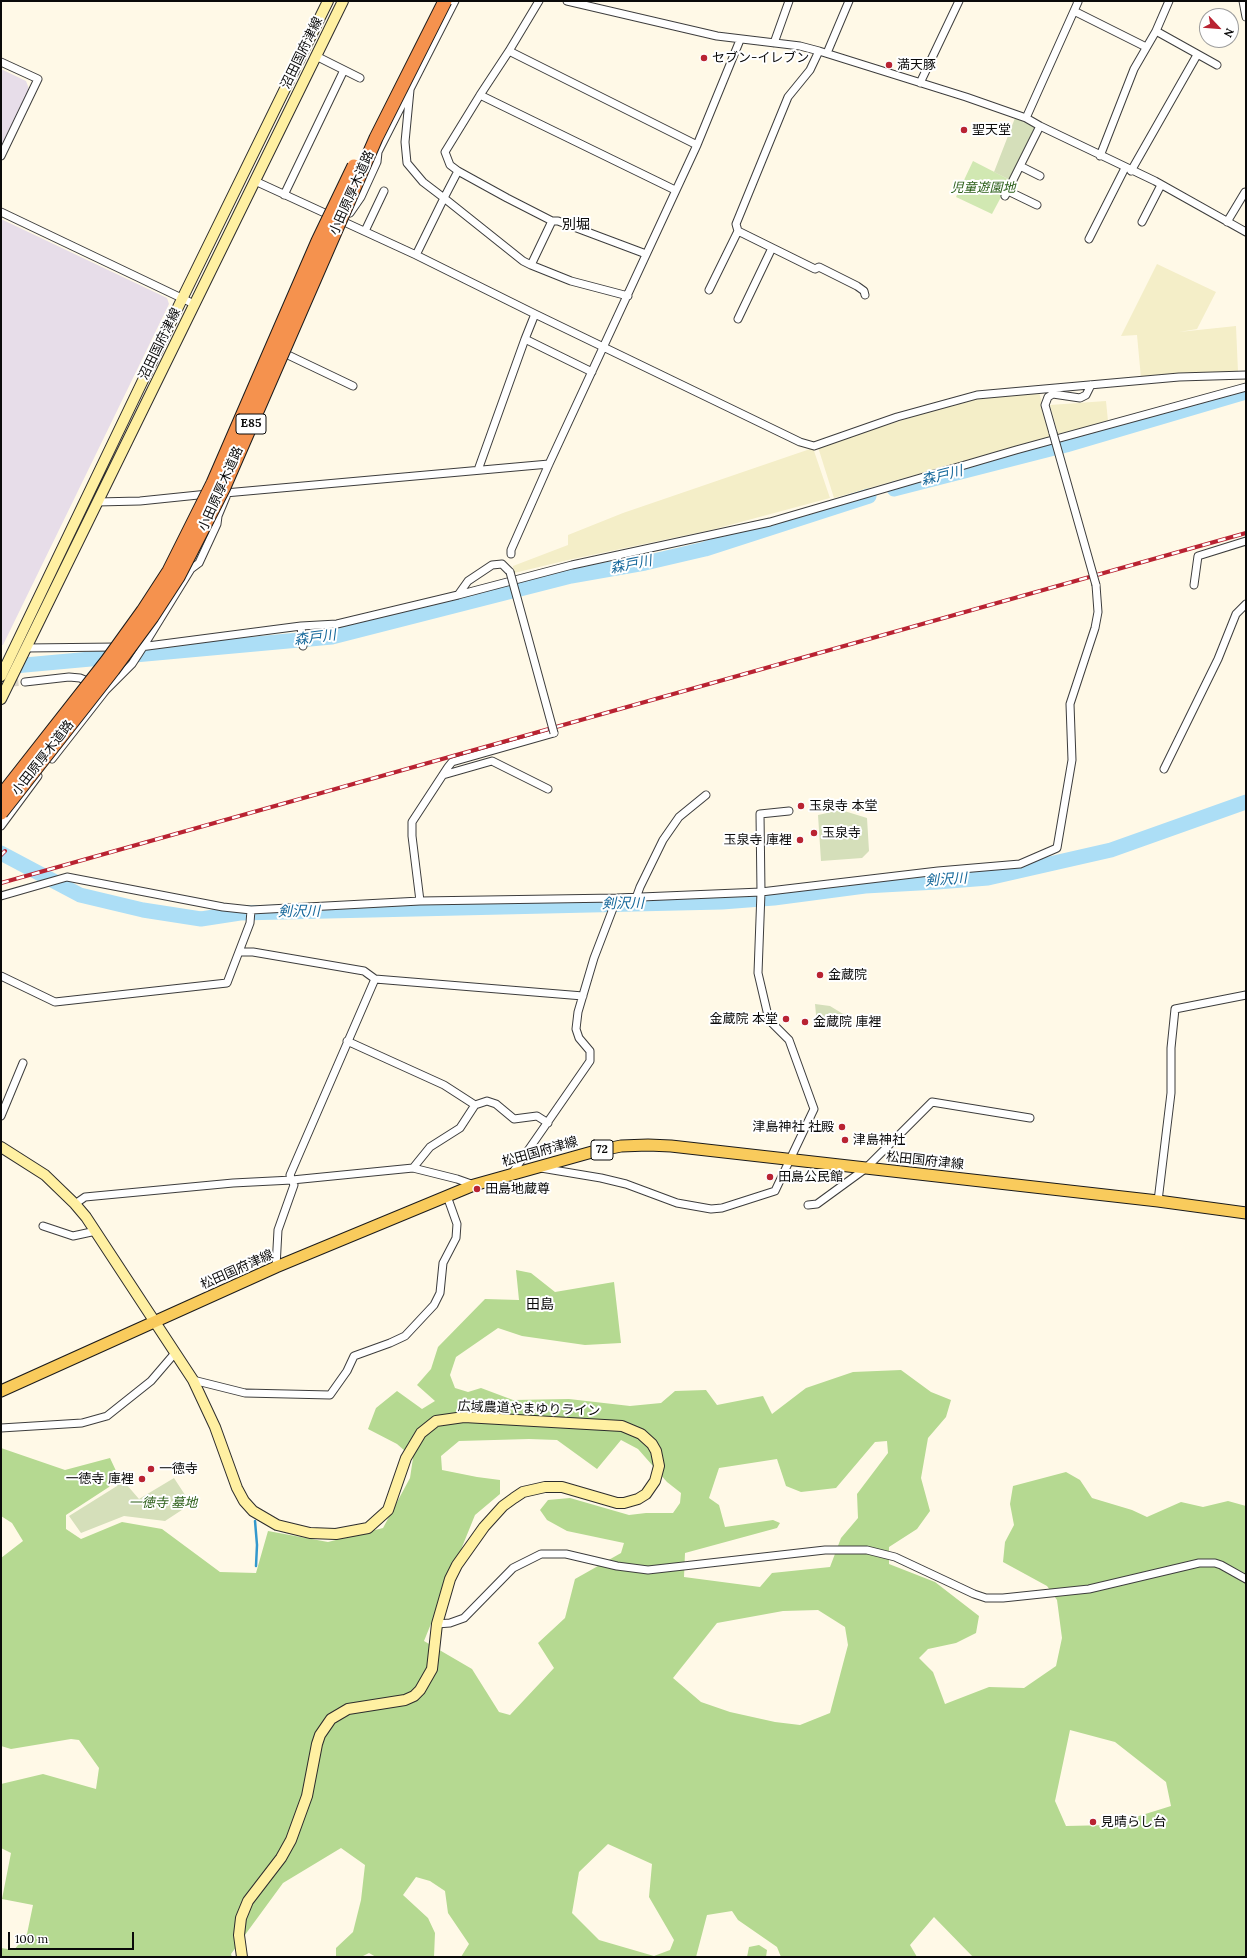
<!DOCTYPE html>
<meta charset="utf-8">
<style>
body{margin:0}
#map{position:relative;width:1247px;height:1958px;overflow:hidden;background:#fff9e7;font-family:Lora,serif}
canvas{display:block}
.frame{position:absolute;inset:0;border:2px solid #0a0a0a;pointer-events:none}
.north{position:absolute;left:1199px;top:8px;width:40px;height:40px;box-sizing:border-box;background:#fff;border:1px solid #9d9d9d;border-radius:50%;rotate:116deg;font-size:11px;font-weight:700;line-height:16px;text-align:center;color:#0a0a0a}
.north::after{content:'';display:block;margin:auto;width:14px;height:18px;background:#b92332;clip-path:polygon(50% 0,100% 100%,50% 72%,0 100%)}
.scale{position:absolute;left:8px;top:1932px;width:126px;height:18px;box-sizing:border-box;border:2px solid #0a0a0a;border-top:0;padding-left:5px;font-size:12px;line-height:14px;white-space:nowrap;color:#0a0a0a;-webkit-text-stroke:3px #fff;paint-order:stroke}
</style>
<div id="map">
<canvas width="1247" height="1958"></canvas>
<div class="frame"></div>
<div class="north">N</div>
<div class="scale">100 m</div>
</div>
<script>
const context = document.querySelector('canvas').getContext('2d');
context.lineJoin = 'round';
function paint(path, color) { context.fillStyle = color; context.fill(path, 'evenodd'); }
const poly = rows => new Path2D(rows.map(r => 'M' + r).join(''));
function stroke(path, color, width, dash) { context.strokeStyle = color; context.lineWidth = width; context.lineCap = dash ? 'butt' : 'round'; context.setLineDash(dash || []); context.stroke(path); }
function drawText(font, color, halo, rows, align = 'center') {
  context.font = font + ' Lora,"Noto Sans JP",serif'; context.lineWidth = 4; context.setLineDash([]); context.textBaseline = 'middle'; context.strokeStyle = halo; context.fillStyle = color; for (const [text, x, y, turn = 0] of rows) {
    context.save(); context.translate(x, y); context.rotate((+turn || 0) * Math.PI / 180); context.textAlign = isNaN(turn) ? turn : align; if (halo) context.strokeText(text, 0, 0); context.fillText(text, 0, 0); context.restore();
  }
}
const industrial = poly([
 [1,69,26,81,29,89,1,148],
 [1,219,167,298,169,304,3,645,1,645]
]);
const farmland = poly([
 [1157,264,1216,292,1197,329,1179,332,1236,326,1238,372,1183,373,1141,378,1137,335,1121,336],
 [1039,392,1051,436,834,498,818,447,972,398],
 [1106,401,1108,421,1058,434,1050,405],
 [813,448,830,498,711,530,568,560,514,573,513,566,568,545,568,535,623,513]
]);
const green = poly([
 [973,161,1010,180,992,214,956,197]
]);
const forest = poly([
 [516,1270,531,1273,555,1292,614,1282,621,1343,585,1345,522,1336,498,1328,456,1357,450,1375,455,1388,468,1392,481,1388,513,1400,569,1399,630,1406,661,1403,675,1391,706,1390,717,1405,763,1396,772,1414,806,1388,853,1372,901,1370,931,1392,951,1400,946,1417,928,1438,921,1478,930,1511,917,1529,889,1547,889,1564,935,1582,979,1616,976,1633,956,1643,928,1649,919,1658,933,1672,945,1704,989,1687,1024,1688,1056,1666,1062,1638,1057,1600,1047,1586,1003,1562,1005,1542,1014,1525,1010,1504,1013,1486,1066,1472,1080,1480,1092,1498,1132,1510,1147,1517,1181,1502,1203,1507,1228,1501,1246,1506,1246,1957,973,1957,934,1917,910,1945,917,1957,781,1957,777,1947,738,1920,732,1911,707,1915,696,1957,461,1957,469,1944,448,1913,445,1891,430,1881,416,1877,403,1895,428,1918,435,1933,434,1957,376,1957,369,1953,361,1957,336,1957,336,1948,353,1932,361,1900,365,1865,341,1848,283,1883,231,1954,232,1957,1,1957,1,1948,14,1950,27,1934,33,1905,2,1899,11,1853,1,1848,1,1784,43,1774,96,1789,99,1768,79,1740,71,1739,11,1749,1,1746,1,1558,23,1541,12,1523,1,1516,1,1448,65,1470,110,1458,117,1473,109,1487,66,1515,66,1529,81,1539,122,1522,162,1529,220,1572,256,1573,268,1531,328,1542,383,1528,410,1478,413,1458,397,1444,368,1429,376,1408,397,1391,422,1409,435,1401,417,1385,431,1369,438,1347,485,1299,519,1300],
 [529,1439,557,1440,597,1469,621,1440,638,1449,667,1482,681,1493,680,1503,673,1513,646,1513,629,1515,570,1498,548,1500,540,1510,547,1520,567,1531,624,1543,621,1553,575,1579,565,1618,538,1643,554,1668,510,1715,499,1712,472,1669,424,1641,475,1515,500,1494,500,1480,477,1477,442,1470,441,1456,459,1441],
 [887,1441,888,1453,857,1494,858,1518,841,1538,830,1567,772,1573,760,1587,684,1577,685,1553,777,1528,780,1523,773,1520,725,1527,719,1505,709,1498,719,1468,777,1459,786,1486,801,1492,836,1488,875,1442],
 [818,1610,845,1627,848,1645,830,1713,800,1725,775,1722,730,1712,701,1702,673,1678,717,1623,783,1611],
 [1070,1730,1115,1742,1166,1782,1171,1806,1110,1825,1066,1826,1055,1801],
 [608,1844,652,1864,649,1897,674,1940,670,1950,654,1956,599,1940,572,1913,579,1872],
 [759,1945,767,1950,766,1957,747,1957,749,1947]
]);
const cemetery = poly([
 [1015,118,1034,126,1035,128,1010,180,994,172],
 [841,810,867,818,869,851,862,858,821,861,818,815],
 [815,1004,830,1006,848,1017,848,1023,817,1025],
 [120,1477,139,1499,174,1478,191,1504,165,1521,124,1516,81,1533,69,1516,117,1486]
]);
const stream = poly([
 [255,1521,257,1545,256,1566]
]);
const river = poly([
 [894,489,1066,445,1246,392],
 [3,667,332,637,571,576,645,563,705,549,869,496],
 [1,853,80,895,143,910,201,919,240,913,722,902,774,898,865,886,937,882,988,878,1111,850,1246,802]
]);
const streetTunnel = poly([
 [1,684,25,682]
]);
const street = poly([
 [567,1,717,36,800,46,819,51,966,97,1026,118,1040,126,1155,181,1246,232],
 [1169,1,1156,31,1217,65],
 [1243,1,1246,17],
 [1074,11,1146,47],
 [774,43,789,1],
 [509,51,697,145],
 [819,51,810,70,788,97,736,224,738,231,815,269,819,267,857,286,864,291,865,295],
 [827,53,849,1],
 [316,56,360,78],
 [1,62,38,79,1,156],
 [920,83,959,1],
 [410,90,405,142,407,163,423,182,444,198,458,171],
 [480,95,509,51,539,1],
 [1026,118,1078,2,1077,1],
 [1100,156,1134,69,1156,31],
 [1020,166,1040,176],
 [1131,171,1197,55],
 [255,181,416,255],
 [1008,191,1037,205],
 [284,195,344,70],
 [1005,196,1040,126],
 [1,212,194,304],
 [350,213,361,197,377,162,378,152,455,1],
 [552,221,531,265,523,261,444,198,416,255,535,314,525,339,592,372],
 [1142,222,1161,185],
 [1227,222,1245,192,1246,192],
 [365,231,384,191],
 [1089,239,1125,168],
 [646,254,558,221,552,221,507,198,458,171,450,165,445,152,480,95,675,190],
 [531,265,571,281,628,296],
 [709,290,738,231],
 [535,314,800,442,814,446,897,417,977,395,1179,377,1246,375],
 [738,319,772,248],
 [288,355,353,386],
 [1053,433,1045,405,1048,397,1053,394,1080,398,1086,395,1091,385],
 [478,470,525,339],
 [225,493,549,464],
 [97,502,140,501,208,494],
 [511,554,511,550,549,464,697,145,740,40],
 [1194,585,1198,556,1246,541],
 [458,595,572,565,770,522,1016,450,1246,387],
 [301,626,303,646],
 [140,647,301,626,337,624,458,595,468,581,492,565,502,564,510,572],
 [26,648,117,647],
 [25,682,69,677,80,678,92,683],
 [52,759,106,690,132,664,143,647,191,569,199,563,217,524,218,516,228,492],
 [1164,769,1218,659,1236,614,1246,604],
 [443,775,492,761,548,789],
 [1,826,38,776],
 [1,896,67,877,223,907,251,910,420,901,617,898,761,892,938,871,1020,864,1057,848,1072,760,1070,704,1095,628,1098,612,1096,585],
 [636,898,640,887,663,840,679,817,706,795],
 [420,901,412,836,412,822,448,767,452,762,554,733],
 [240,952,253,952,364,971,375,979,583,996],
 [1,976,55,1002,227,983,250,923,251,910],
 [347,1041,444,1085,475,1105,487,1101,496,1104,514,1119,537,1116,548,1123],
 [1,1116,23,1063],
 [413,1168,430,1147,460,1128,475,1105],
 [541,1168,601,1178,626,1184,677,1203,711,1209,722,1208,775,1191,814,1109,789,1040,769,1020,758,973,761,892,760,814,789,811],
 [511,1175,590,1061,590,1051,579,1038,576,1029,578,1012,594,958,617,898],
 [1158,1201,1171,1093,1171,1048,1175,1009,1246,995],
 [75,1204,85,1197,233,1183,292,1180,413,1168,457,1179,474,1185],
 [808,1205,817,1204,865,1169,932,1102,1030,1118],
 [43,1226,73,1236,96,1231],
 [276,1267,278,1230,294,1185,290,1175,375,979],
 [193,1380,245,1393,330,1395,347,1371,354,1356,390,1343,405,1336,434,1305,440,1293,443,1263,456,1238,457,1224,447,1196],
 [1,1428,82,1423,107,1416,151,1381,175,1353],
 [437,1624,450,1623,464,1618,513,1568,541,1554,566,1554,617,1566,648,1570,825,1550,867,1550,895,1557,974,1594,986,1598,1003,1598,1089,1589,1199,1563,1215,1563,1221,1565,1246,1579]
]);
const secondary = poly([
 [1,676,182,299,328,1],
 [1,699,343,1],
 [1,1147,45,1175,75,1204,86,1217,193,1380,215,1427,237,1488,244,1501,253,1511,277,1525,310,1533,336,1534,368,1528,388,1510,406,1458,421,1433,436,1421,464,1417,622,1426,641,1434,652,1444,656,1451,659,1466,655,1481,646,1494,638,1499,624,1503,617,1503,562,1487,545,1487,523,1492,514,1498,503,1506,484,1527,457,1565,450,1579,437,1624,432,1669,420,1690,414,1696,405,1700,348,1709,331,1719,320,1735,317,1744,307,1796,291,1840,281,1858,248,1901,241,1918,239,1935,242,1957]
]);
const primary = poly([
 [1,1391,276,1267,474,1185,592,1152,621,1146,648,1145,671,1146,1158,1201,1246,1213]
]);
const rail = poly([
 [1,855,5,851],
 [1,883,1246,533]
]);
const streetBridge = poly([
 [1053,433,1096,585],
 [510,572,554,733]
]);
const highwayBridge = poly([
 [1,796,107,661,143,611,169,571,213,483,318,241,354,166],
 [1,813,113,670,152,617,178,577,224,487,376,138,445,1]
]);
const markers = [
 [704,58,4,"#b92332"],
 [889,65,4,"#b92332"],
 [964,130,4,"#b92332"],
 [801,806,4,"#b92332"],
 [814,833,4,"#b92332"],
 [800,840,4,"#b92332"],
 [820,975,4,"#b92332"],
 [786,1019,4,"#b92332"],
 [805,1022,4,"#b92332"],
 [842,1127,4,"#b92332"],
 [845,1140,4,"#b92332"],
 [770,1177,4,"#b92332"],
 [477,1189,4,"#b92332"],
 [151,1469,4,"#b92332"],
 [142,1479,4,"#b92332"],
 [1093,1822,4,"#b92332"]
];
const shields = [
 [251,424,30],
 [602,1150,22]
];
const shieldNames = [
 ["E85",251,424],
 ["72",602,1150]
];
const streetNames = [
 ["沼田国府津線",302,53,-64],
 ["小田原厚木道路",352,193,-66],
 ["沼田国府津線",160,344,-64],
 ["小田原厚木道路",221,489,-66],
 ["小田原厚木道路",43,758,-52],
 ["松田国府津線",540,1152,-16],
 ["松田国府津線",925,1161,6],
 ["松田国府津線",237,1270,-24],
 ["広域農道やまゆりライン",529,1409,2]
];
const poiNames = [
 ["セブン-イレブン",712,58],
 ["満天豚",897,65],
 ["聖天堂",972,130],
 ["玉泉寺 本堂",809,806],
 ["玉泉寺",822,833],
 ["玉泉寺 庫裡",792,840,"right"],
 ["金蔵院",828,975],
 ["金蔵院 本堂",778,1019,"right"],
 ["金蔵院 庫裡",813,1022],
 ["津島神社 社殿",834,1127,"right"],
 ["津島神社",853,1140],
 ["田島公民館",778,1177],
 ["田島地蔵尊",485,1189],
 ["一徳寺",159,1469],
 ["一徳寺 庫裡",134,1479,"right"],
 ["見晴らし台",1101,1822]
];
const parkNames = [
 ["児童遊園地",983,188],
 ["一徳寺 墓地",163,1503]
];
const neighbourhoodNames = [
 ["別堀",576,225],
 ["田島",540,1305]
];
const waterNames = [
 ["森戸川",942,476,-14],
 ["森戸川",631,565,-11],
 ["森戸川",315,638,-7],
 ["剣沢川",946,880,-4],
 ["剣沢川",623,904,-1],
 ["剣沢川",299,912,-1]
];
paint(industrial, '#e7dde9');
paint(farmland, '#f4eec8');
paint(green, '#d1e8b2');
paint(forest, '#b5d991');
paint(cemetery, '#d5dfba');
stroke(stream, '#3398cd', 2.5);
stroke(river, '#acdef6', 15);
stroke(streetTunnel, '#dad5c6', 7, [7, 3.5]);
stroke(street, '#3d3d3d', 9);
stroke(secondary, '#2c2c2c', 12);
stroke(primary, '#1b1b1b', 13);
stroke(street, '#fff', 7);
stroke(secondary, '#fff0a2', 10);
stroke(primary, '#f9cb5c', 11);
stroke(rail, '#b92332', 4);
stroke(rail, '#fff', 2.5, [8]);
stroke(streetBridge, '#3d3d3d', 9, []);
stroke(highwayBridge, '#1b1b1b', 15, []);
stroke(streetBridge, '#fff', 7);
stroke(highwayBridge, '#f5924e', 13);
for (const [x, y, r, color] of markers) { const dot = new Path2D(); dot.arc(x, y, r, 0, 2 * Math.PI); context.fillStyle = color; context.fill(dot); stroke(dot, '#fff', 1.5); }
for (const [x, y, w] of shields) { const box = new Path2D(); box.roundRect(x - w / 2, y - 10, w, 20, 3); context.fillStyle = '#fff'; context.fill(box); stroke(box, '#0a0a0a', 1); }
drawText('bold 12px', '#0a0a0a', null, shieldNames);
drawText('13px', '#0a0a0a', '#fff', streetNames);
drawText('13px', '#0a0a0a', '#fff', poiNames, 'left');
drawText('italic 13px', '#2d601b', '#fff', parkNames);
drawText('14px', '#0a0a0a', '#fff', neighbourhoodNames);
drawText('italic 14px', '#14679a', '#fff', waterNames);
</script>
